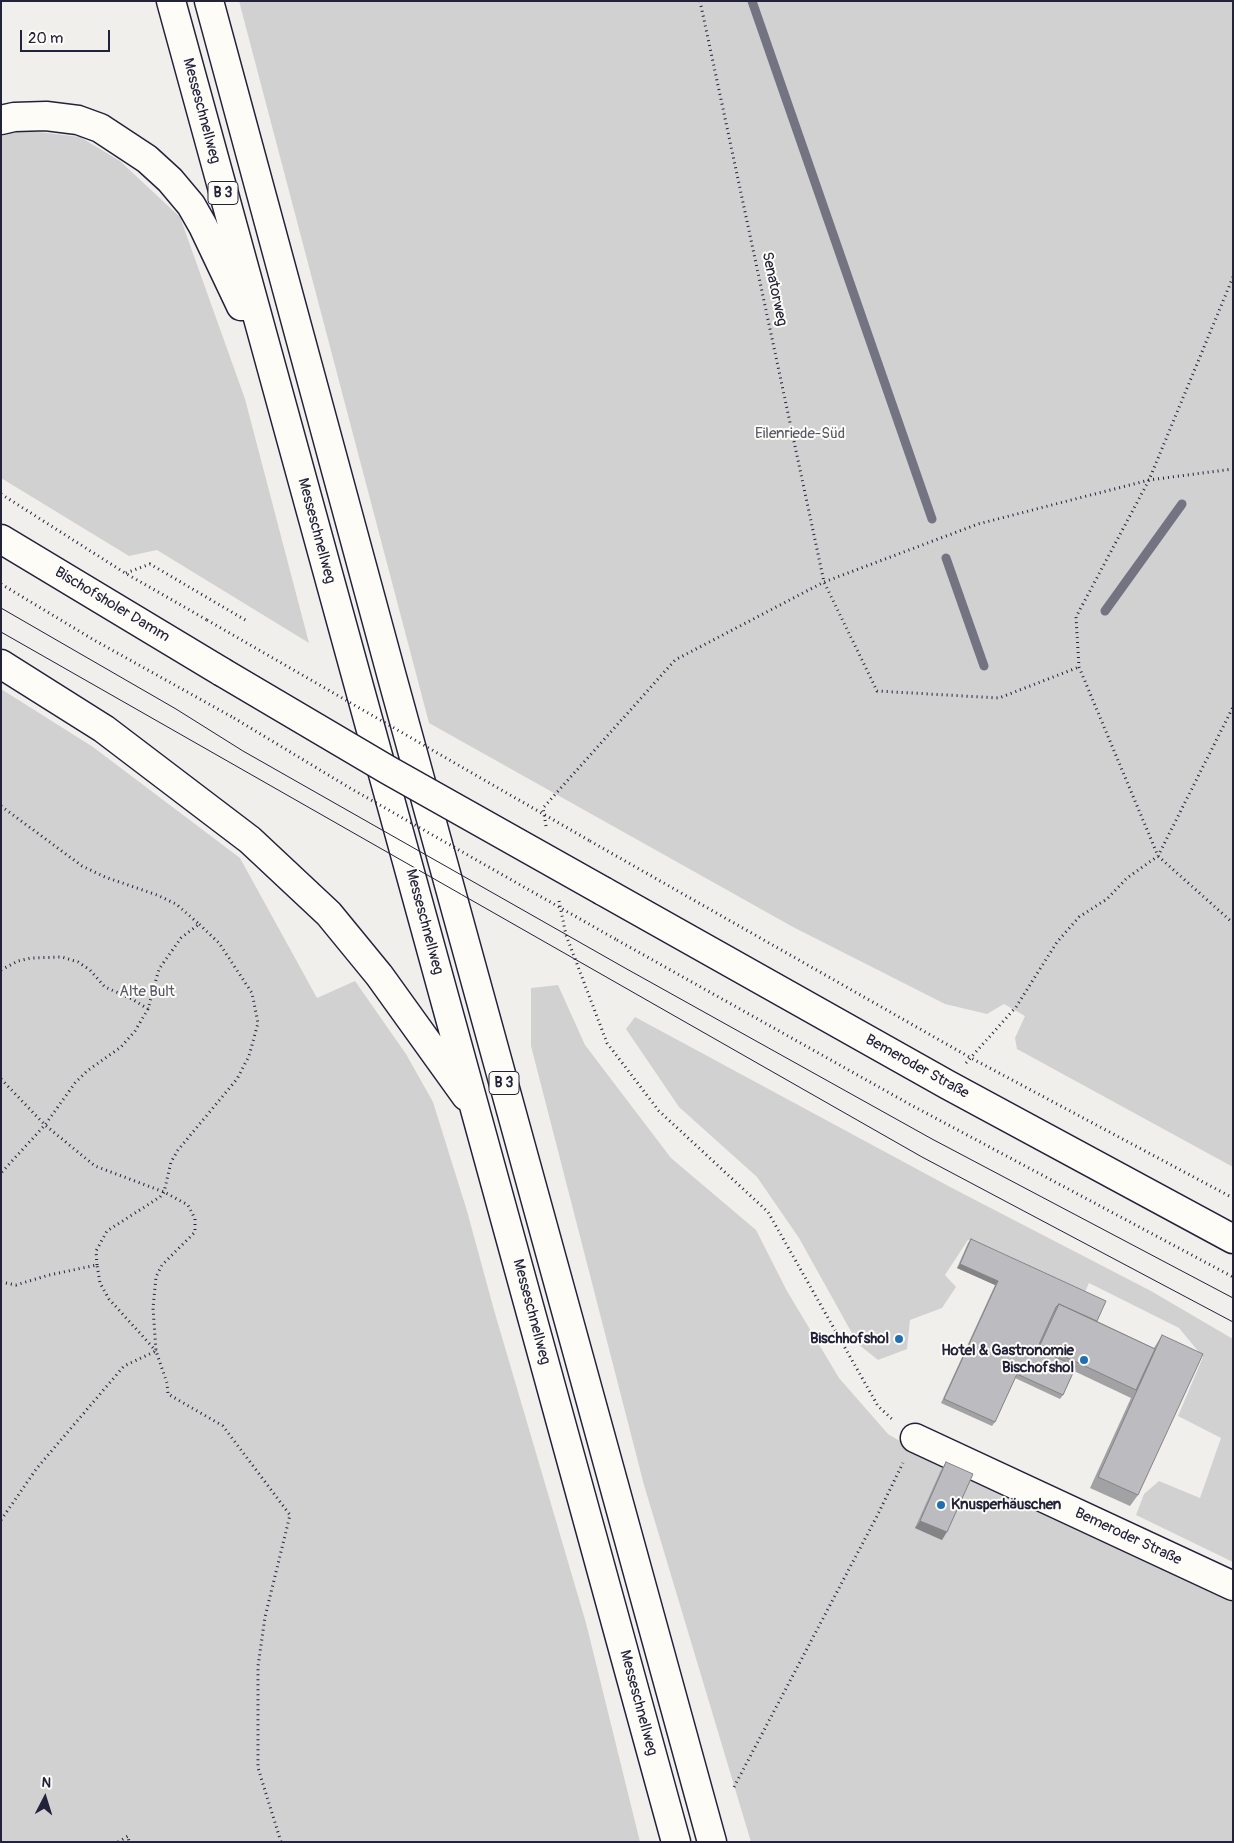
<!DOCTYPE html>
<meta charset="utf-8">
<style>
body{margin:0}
#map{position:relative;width:1234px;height:1843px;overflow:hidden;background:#f0efec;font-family:Pangolin,sans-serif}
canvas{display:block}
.frame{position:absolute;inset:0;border:2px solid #22223b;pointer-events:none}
.north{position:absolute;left:20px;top:1773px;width:50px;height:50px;-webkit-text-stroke:4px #fdfcf7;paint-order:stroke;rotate:5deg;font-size:14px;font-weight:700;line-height:20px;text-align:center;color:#22223b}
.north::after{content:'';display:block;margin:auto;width:18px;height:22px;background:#22223b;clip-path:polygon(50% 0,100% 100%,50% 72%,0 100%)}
.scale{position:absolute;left:20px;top:30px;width:90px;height:22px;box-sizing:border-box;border:2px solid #22223b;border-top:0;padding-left:6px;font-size:15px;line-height:18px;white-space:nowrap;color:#22223b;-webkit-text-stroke:4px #fdfcf7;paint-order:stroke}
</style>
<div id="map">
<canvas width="1234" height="1843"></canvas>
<div class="frame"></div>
<div class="north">N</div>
<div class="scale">20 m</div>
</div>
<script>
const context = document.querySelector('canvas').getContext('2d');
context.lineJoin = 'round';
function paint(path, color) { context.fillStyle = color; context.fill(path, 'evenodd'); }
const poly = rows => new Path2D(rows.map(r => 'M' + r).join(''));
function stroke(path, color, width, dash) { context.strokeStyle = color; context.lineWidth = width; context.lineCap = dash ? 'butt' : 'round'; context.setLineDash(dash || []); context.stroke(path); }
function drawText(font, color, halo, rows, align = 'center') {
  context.font = font + ' Pangolin,sans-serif'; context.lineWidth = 4; context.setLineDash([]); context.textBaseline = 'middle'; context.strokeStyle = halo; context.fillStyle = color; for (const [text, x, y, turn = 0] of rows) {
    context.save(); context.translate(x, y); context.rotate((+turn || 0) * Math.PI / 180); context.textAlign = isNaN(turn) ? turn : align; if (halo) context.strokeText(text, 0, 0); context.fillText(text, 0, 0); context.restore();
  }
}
const green = poly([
 [239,1,1233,1,1233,1167,1017,1049,1015,1038,1025,1016,1004,1004,987,1014,945,1004,793,927,429,723],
 [23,130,80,137,120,161,180,217,245,399,309,643,157,550,129,556,1,478,1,135],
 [1,689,93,747,240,858,317,998,355,981,406,1054,433,1102,467,1211,494,1310,586,1623,640,1842,1,1842],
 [558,985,585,1045,671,1158,756,1230,787,1291,839,1378,888,1434,934,1461,1233,1597,1233,1842,751,1842,644,1485,531,1046,531,988],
 [635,1017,952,1188,1151,1291,1233,1339,1233,1562,1136,1515,1144,1494,1159,1481,1200,1498,1221,1438,1178,1416,1203,1357,1179,1328,1089,1283,1085,1292,991,1248,968,1240,945,1275,956,1287,942,1308,910,1320,907,1349,878,1360,858,1344,799,1238,757,1177,679,1107,626,1029]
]);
const stream = poly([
 [752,1,932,519],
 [946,558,984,666],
 [1105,611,1182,504]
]);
const path = poly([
 [700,1,824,582,877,691,999,698,1079,667],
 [1233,277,1149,480,1076,617,1079,667,1158,856,1233,923],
 [1,494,125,573,207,620],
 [126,573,150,564,247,621],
 [1,584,94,640,234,718],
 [1,806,82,866,105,877,157,895,176,904,199,924,181,938,159,969,148,1009,135,1031,121,1047,87,1071,75,1083,45,1125,1,1173],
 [546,826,543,808,675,660,824,582,978,524,1149,480,1233,469],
 [590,841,971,1058,1233,1198],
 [559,901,566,935,607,1043,659,1111,768,1212,878,1406,893,1420],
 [617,940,911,1105,1233,1277],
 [1,970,18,961,31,958,62,957,78,962,90,970,105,987,132,999,148,1009],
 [966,1063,1016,1007,1057,942,1079,917,1107,899,1127,878,1158,856,1233,707],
 [1,1079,45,1125,95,1166,164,1192,188,1205,195,1219,195,1232,162,1265,156,1277,153,1308,156,1351,167,1383,168,1394,223,1426,290,1515,265,1617,258,1666,258,1768,281,1842],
 [97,1265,96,1251,107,1231,160,1197,164,1192,171,1162,178,1150,237,1079,249,1056,258,1023,252,993,219,943,199,924],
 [1,1282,16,1285,49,1275,97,1265,100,1283,109,1299,156,1351],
 [1,1520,37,1468,124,1366,156,1351],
 [734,1787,876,1518,903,1463],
 [118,1842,128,1836,129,1842]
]);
const minor = poly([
 [915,1438,1233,1586]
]);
const major = poly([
 [1,539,222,672],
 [603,891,948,1085,1233,1239]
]);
const highway = poly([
 [171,1,676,1842],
 [209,1,392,677,712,1842],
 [1,120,14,117,46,116,78,120,100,128,147,159,170,180,191,205,203,226,241,306],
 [1,664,104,729,250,840,329,914,379,975,466,1096]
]);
const tram = poly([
 [1,608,176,709,243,751,625,968,932,1139,1233,1298],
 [1,632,922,1157,1233,1322]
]);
const pathBridge = poly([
 [207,620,590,841],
 [234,718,350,788,617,940]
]);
const majorBridge = poly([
 [222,672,388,770,603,891]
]);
const wall = poly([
 [971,1239,1097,1321,1154,1348,1162,1335,1138,1495,1130,1506,1090,1488,1131,1398,1074,1371,1063,1395,1060,1399,1015,1378,995,1422,992,1426,941,1403,995,1285,957,1268,968,1243],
 [946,1462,942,1540,915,1528,941,1470]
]);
const shadedWall = poly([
 [960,1264,998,1281,995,1285,957,1268],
 [920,1521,947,1532,942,1540,915,1528]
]);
const building = poly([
 [971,1239,1106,1301,1097,1321,1059,1304,1056,1307,1037,1349,1076,1366,1063,1395,1017,1374,995,1422,944,1399,998,1281,960,1264,971,1239],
 [1059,1304,1155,1349,1136,1390,1040,1345,1059,1304],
 [1162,1335,1203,1354,1138,1495,1098,1477,1162,1335],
 [946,1462,973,1474,947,1532,920,1521,946,1462]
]);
const markers = [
 [899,1339,5,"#1f6fb2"],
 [1084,1360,5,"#1f6fb2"],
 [941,1505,5,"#1f6fb2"]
];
const shields = [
 [223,193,30],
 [504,1083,30]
];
const shieldNames = [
 ["B 3",223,193],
 ["B 3",504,1083]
];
const streetNames = [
 ["Messeschnellweg",201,111,75],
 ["Senatorweg",774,289,78],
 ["Messeschnellweg",316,531,75],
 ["Bischofsholer Damm",112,605,31],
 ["Messeschnellweg",424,922,75],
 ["Bemeroder Straße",917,1067,29],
 ["Messeschnellweg",531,1312,75],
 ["Bemeroder Straße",1128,1537,25],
 ["Messeschnellweg",638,1703,75]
];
const parkNames = [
 ["Eilenriede-Süd",800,434],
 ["Alte Bult",147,992]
];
const poiNames = [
 ["Bischhofshol",889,1339],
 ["Hotel & Gastronomie",1074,1351],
 ["Bischofshol",1074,1368],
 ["Knusperhäuschen",951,1505,"left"]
];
paint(green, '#d2d1d1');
stroke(stream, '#737381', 9);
stroke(minor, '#22223b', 31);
stroke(major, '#22223b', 31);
stroke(highway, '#22223b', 31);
stroke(path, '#22223b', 3, [1, 4]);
stroke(minor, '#fdfcf7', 28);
stroke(major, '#fdfcf7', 28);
stroke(highway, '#fdfcf7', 28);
stroke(tram, '#22223b', 1);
stroke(majorBridge, '#22223b', 31, []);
stroke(pathBridge, '#22223b', 3, [1, 4]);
stroke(majorBridge, '#fdfcf7', 28);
paint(wall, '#a2a2a5');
paint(shadedWall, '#848486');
paint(building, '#bcbcc0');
stroke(building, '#848486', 1);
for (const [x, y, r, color] of markers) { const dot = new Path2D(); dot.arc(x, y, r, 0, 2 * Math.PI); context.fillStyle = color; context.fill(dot); stroke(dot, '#fdfcf7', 2); }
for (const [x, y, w] of shields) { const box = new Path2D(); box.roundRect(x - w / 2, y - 11.5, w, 23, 4); context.fillStyle = '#fdfcf7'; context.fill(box); stroke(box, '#22223b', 1); }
drawText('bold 14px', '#22223b', null, shieldNames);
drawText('15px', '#22223b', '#fdfcf7', streetNames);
drawText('15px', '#575768', '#fdfcf7', parkNames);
drawText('bold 15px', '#22223b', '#fdfcf7', poiNames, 'right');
</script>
